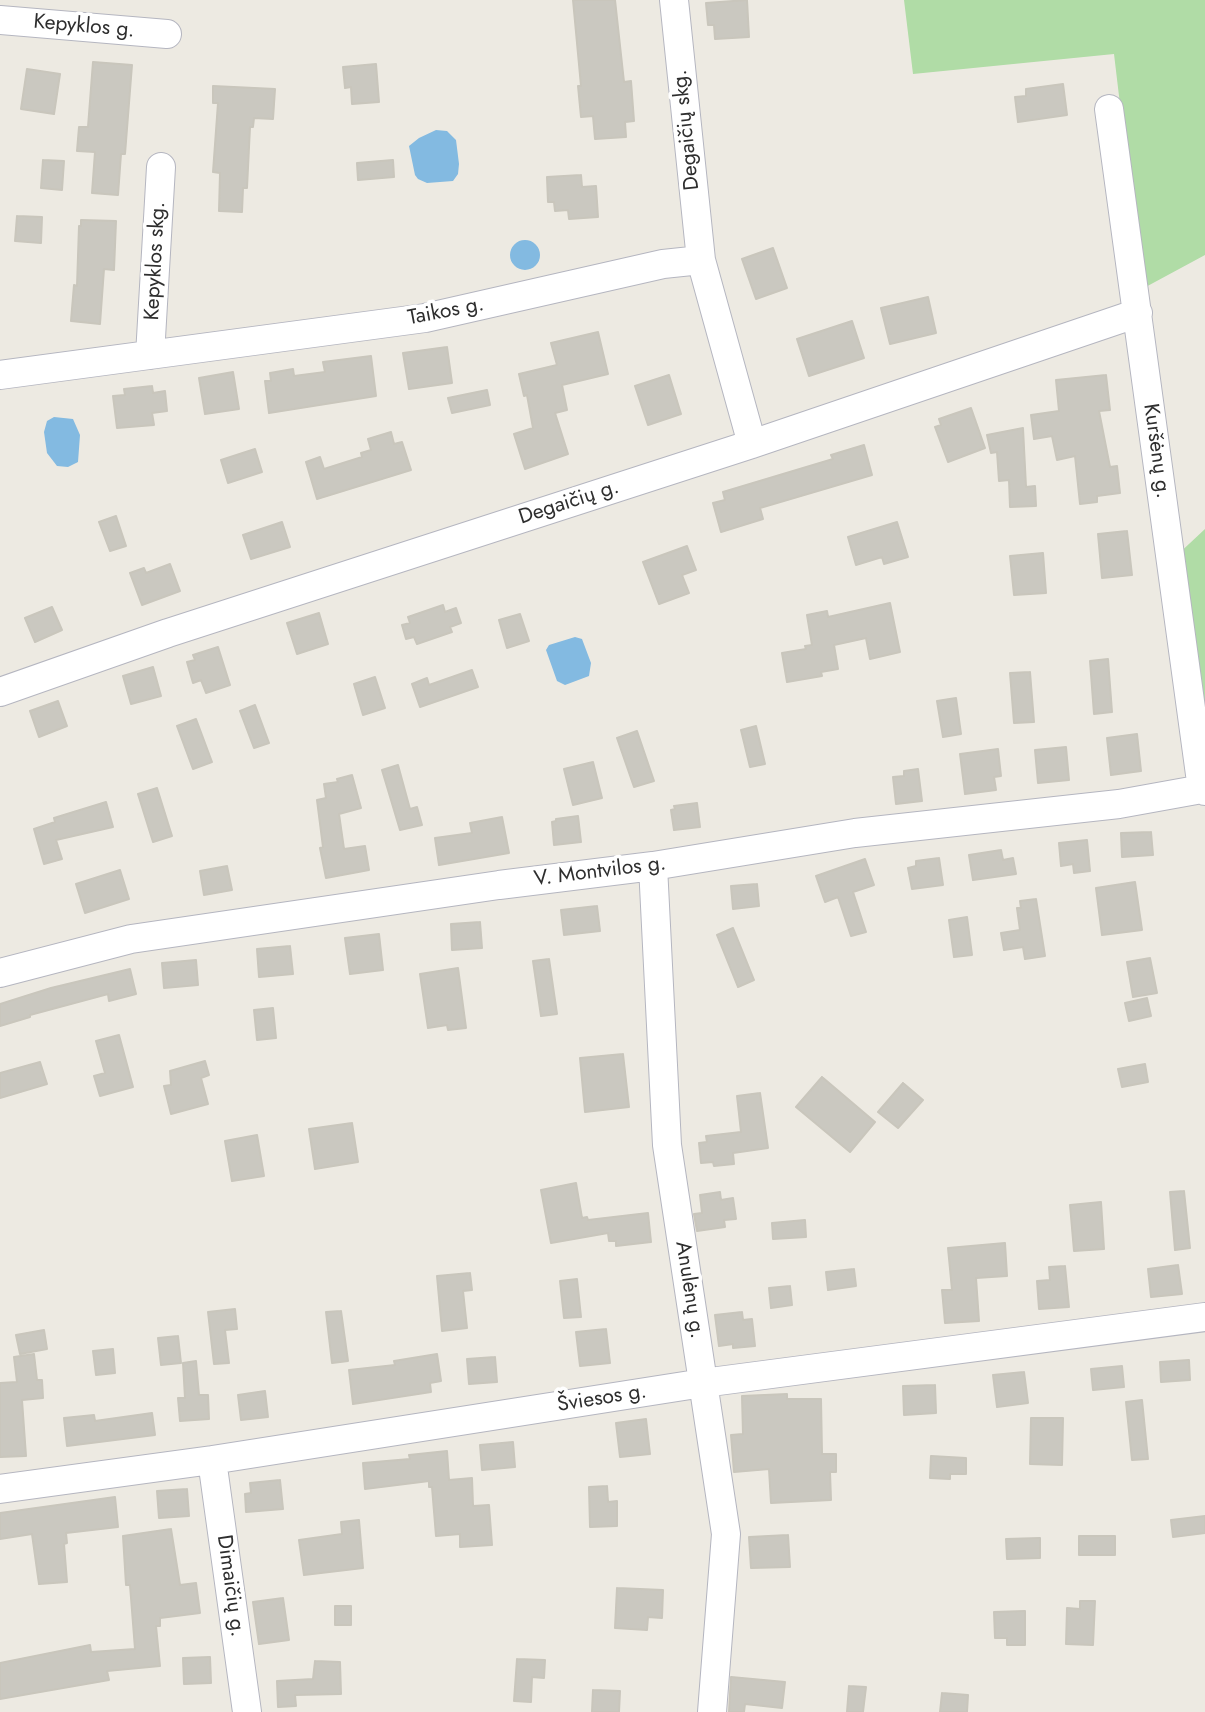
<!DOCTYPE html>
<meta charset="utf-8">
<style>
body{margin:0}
canvas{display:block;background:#edeae2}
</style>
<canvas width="1205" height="1712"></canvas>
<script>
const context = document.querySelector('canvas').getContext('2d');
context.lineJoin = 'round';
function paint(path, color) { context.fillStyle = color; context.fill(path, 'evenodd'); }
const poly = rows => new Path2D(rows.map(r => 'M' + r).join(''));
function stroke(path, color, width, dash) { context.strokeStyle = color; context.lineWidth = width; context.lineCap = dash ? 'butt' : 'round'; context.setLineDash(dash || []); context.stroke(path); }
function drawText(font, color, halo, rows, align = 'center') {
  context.font = font + ' Jost,sans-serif'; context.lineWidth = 7; context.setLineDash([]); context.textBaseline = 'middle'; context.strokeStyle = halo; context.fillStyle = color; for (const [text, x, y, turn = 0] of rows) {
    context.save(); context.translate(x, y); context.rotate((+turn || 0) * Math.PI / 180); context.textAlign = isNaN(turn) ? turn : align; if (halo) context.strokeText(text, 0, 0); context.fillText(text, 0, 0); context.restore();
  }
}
const green = poly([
 [904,0,1205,0,1205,255,1142,289,1114,54,913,74],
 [1205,529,1205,761,1174,558]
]);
const water = poly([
 [436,130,447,131,456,140,459,164,458,174,453,181,427,183,418,179,415,175,409,146,419,138],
 '510 255a15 15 0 1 1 30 0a15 15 0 1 1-30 0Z',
 [54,417,73,419,80,435,78,462,68,467,57,466,47,453,44,432,47,421],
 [575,637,582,639,591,663,589,676,565,685,557,681,546,650,549,645]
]);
const building = poly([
 [573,0,615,0,624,82,631,81,634,121,625,122,626,137,595,139,593,116,581,117,578,86,581,86,573,0],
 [747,0,749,37,715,39,714,25,708,25,706,3,747,0],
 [93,62,132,65,125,154,121,154,118,195,92,193,95,152,77,151,79,127,88,127,93,62],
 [376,64,379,102,352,104,351,87,345,88,343,67,376,64],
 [27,69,60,74,54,114,21,109,27,69],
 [1063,84,1067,115,1018,122,1015,97,1026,96,1026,89,1063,84],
 [213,86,275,89,273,119,254,118,253,127,250,127,247,188,243,188,242,212,219,211,220,173,213,172,218,103,213,103,213,86],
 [43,160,64,161,62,190,41,188,43,160],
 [393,160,394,177,358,180,357,163,393,160],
 [581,175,582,187,596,186,598,217,569,219,568,210,555,211,554,202,548,202,547,177,581,175],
 [17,216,42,217,41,243,15,241,17,216],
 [81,220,116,221,114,270,104,269,100,324,71,321,74,285,77,286,79,226,81,226,81,220],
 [773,248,787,288,756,299,742,259,773,248],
 [928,297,936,333,890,344,881,308,928,297],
 [852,321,864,358,809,376,797,339,852,321],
 [598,332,608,374,562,385,567,410,555,413,568,454,525,469,514,434,533,428,527,395,524,396,519,374,557,365,551,343,598,332],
 [447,347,452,383,409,389,403,353,447,347],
 [371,356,376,396,269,413,265,381,271,381,270,373,293,369,294,376,325,372,323,362,371,356],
 [233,372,239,409,205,414,199,378,233,372],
 [669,375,681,414,648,425,635,386,669,375],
 [1106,375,1110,410,1099,411,1110,467,1117,466,1120,493,1097,496,1097,502,1080,504,1075,456,1057,460,1052,436,1034,439,1031,415,1059,411,1056,380,1106,375],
 [152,386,153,393,165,391,167,411,152,413,154,425,117,428,113,396,125,395,124,389,152,386],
 [487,390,490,405,452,413,448,398,487,390],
 [971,408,985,448,948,462,935,427,941,425,939,419,971,408],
 [1023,428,1026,487,1035,486,1036,506,1010,507,1009,480,999,481,997,452,991,453,987,435,1023,428],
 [391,432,394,444,402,442,411,470,317,499,306,462,320,457,324,469,362,457,361,453,371,450,368,439,391,432],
 [864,445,872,475,760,508,763,519,721,532,713,503,725,500,723,492,833,459,831,455,864,445],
 [255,449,262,472,228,483,221,460,255,449],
 [116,516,126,546,110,551,99,522,116,516],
 [282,522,290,547,251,559,243,535,282,522],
 [897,522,908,557,884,564,882,557,856,565,848,537,897,522],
 [1127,531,1132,575,1102,578,1098,534,1127,531],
 [687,546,696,570,682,575,689,593,659,604,643,562,687,546],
 [1043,553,1046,593,1014,595,1010,556,1043,553],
 [170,564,180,591,142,605,130,573,144,568,146,573,170,564],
 [890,603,900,652,870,659,866,638,834,645,838,669,821,672,822,676,787,682,782,653,806,649,805,646,812,645,807,615,827,611,828,617,890,603],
 [443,605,445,612,456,608,461,623,450,627,452,632,417,644,414,637,406,639,402,625,410,623,408,617,443,605],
 [52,607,62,630,35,642,25,618,52,607],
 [319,613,328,644,297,654,287,623,319,613],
 [520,614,529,641,507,648,499,620,520,614],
 [218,647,230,685,206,693,201,680,193,683,187,662,195,660,193,655,218,647],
 [1108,659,1112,712,1094,714,1090,661,1108,659],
 [153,667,161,696,131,704,123,676,153,667],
 [472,670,478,687,420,707,412,684,427,678,429,685,472,670],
 [1030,672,1034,722,1014,723,1010,673,1030,672],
 [375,677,385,708,363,715,354,684,375,677],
 [956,698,961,734,943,737,937,701,956,698],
 [58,701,67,726,39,737,30,711,58,701],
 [255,705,269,743,254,748,240,711,255,705],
 [196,719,212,762,193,769,177,726,196,719],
 [756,726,765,764,750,767,741,730,756,726],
 [637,731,654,781,634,787,617,738,637,731],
 [1137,734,1141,771,1111,775,1107,738,1137,734],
 [1066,747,1069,780,1038,783,1035,750,1066,747],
 [998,749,1001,776,994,777,996,790,965,794,960,754,998,749],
 [593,762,602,798,573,805,564,769,593,762],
 [398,765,410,809,417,807,422,825,400,830,382,770,398,765],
 [918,769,922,801,896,804,893,777,904,776,904,771,918,769],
 [352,775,361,808,339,814,344,849,365,846,369,870,326,878,320,848,323,847,317,800,326,798,324,784,338,782,337,779,352,775],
 [157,788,172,836,153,842,138,794,157,788],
 [106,802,113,827,56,840,62,859,44,864,34,829,55,822,54,818,106,802],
 [697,803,700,827,674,830,671,810,675,809,674,806,697,803],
 [578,816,581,842,554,845,552,822,556,821,556,819,578,816],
 [502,817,509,853,439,865,435,838,472,833,470,823,502,817],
 [1151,832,1153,855,1122,857,1121,833,1151,832],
 [1087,840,1090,871,1074,873,1073,864,1061,866,1059,843,1087,840],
 [1001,850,1003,860,1013,858,1016,874,973,880,969,855,1001,850],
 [939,858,943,885,912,889,908,868,916,866,916,861,939,858],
 [865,859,874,885,853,892,866,932,851,936,838,897,825,902,816,876,865,859],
 [227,866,232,890,204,895,200,871,227,866],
 [120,870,129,899,85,913,76,884,120,870],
 [1135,882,1142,930,1102,935,1096,888,1135,882],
 [757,884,759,906,733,909,731,886,757,884],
 [1036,899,1045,956,1025,959,1023,947,1004,950,1001,933,1020,930,1017,908,1021,908,1020,901,1036,899],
 [597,906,600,931,564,935,561,910,597,906],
 [967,917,972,955,954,957,949,920,967,917],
 [480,922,482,948,452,950,451,924,480,922],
 [733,928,754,980,738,987,717,935,733,928],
 [379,934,383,970,350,974,345,938,379,934],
 [290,946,293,974,259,977,257,949,290,946],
 [1150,958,1157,993,1133,997,1127,962,1150,958],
 [549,959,557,1014,541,1016,533,961,549,959],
 [196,960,198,985,164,988,162,963,196,960],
 [458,968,466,1028,448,1030,447,1025,428,1028,420,974,458,968],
 [130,969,136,994,109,1001,108,994,30,1015,30,1017,0,1026,0,1004,51,988,130,969],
 [1147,998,1151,1016,1129,1021,1125,1003,1147,998],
 [273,1008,276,1038,257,1040,254,1010,273,1008],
 [119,1035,133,1087,100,1096,94,1076,105,1073,96,1041,119,1035],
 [623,1054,629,1107,585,1112,580,1058,623,1054],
 [205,1061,209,1075,201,1078,208,1104,171,1114,164,1086,171,1085,170,1071,205,1061],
 [40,1062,47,1084,0,1098,0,1073,40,1062],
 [1145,1064,1148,1082,1122,1087,1118,1069,1145,1064],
 [822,1077,875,1122,850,1152,796,1107,822,1077],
 [903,1083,923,1100,898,1128,878,1112,903,1083],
 [760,1093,768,1148,733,1153,734,1164,714,1166,713,1162,701,1163,699,1143,707,1142,706,1136,741,1132,737,1096,760,1093],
 [352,1123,358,1162,315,1169,309,1129,352,1123],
 [257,1135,264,1176,232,1181,225,1141,257,1135],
 [576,1183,582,1218,587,1217,588,1220,648,1213,651,1242,616,1246,616,1241,609,1241,608,1233,551,1243,541,1190,576,1183],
 [1184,1191,1190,1248,1175,1250,1170,1192,1184,1191],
 [720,1192,721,1200,733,1198,736,1219,724,1220,725,1227,697,1231,694,1214,702,1213,700,1195,720,1192],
 [1101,1202,1104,1249,1074,1251,1070,1205,1101,1202],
 [805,1220,806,1237,773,1239,772,1223,805,1220],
 [1005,1243,1007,1276,976,1278,979,1321,945,1323,942,1290,952,1290,948,1248,1005,1243],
 [1178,1265,1182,1294,1151,1297,1148,1269,1178,1265],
 [1065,1266,1069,1307,1039,1309,1037,1281,1050,1280,1049,1267,1065,1266],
 [854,1269,856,1286,828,1290,826,1272,854,1269],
 [470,1273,472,1290,463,1291,467,1328,442,1331,437,1276,470,1273],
 [577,1279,581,1317,564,1318,560,1281,577,1279],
 [790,1286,792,1305,771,1308,769,1288,790,1286],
 [235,1309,237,1329,225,1330,229,1363,214,1364,208,1312,235,1309],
 [341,1311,348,1361,332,1363,326,1312,341,1311],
 [742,1312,743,1320,752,1319,755,1346,733,1348,733,1344,719,1346,715,1315,742,1312],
 [606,1329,610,1363,580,1366,576,1332,606,1329],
 [44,1330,47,1349,20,1354,16,1335,44,1330],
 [178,1336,181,1363,161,1365,158,1338,178,1336],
 [113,1349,115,1373,96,1375,93,1351,113,1349],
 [34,1354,37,1380,42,1380,43,1398,22,1400,26,1456,0,1457,0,1383,17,1382,14,1357,34,1354],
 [437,1354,441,1381,430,1383,431,1392,353,1404,349,1370,395,1365,394,1361,437,1354],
 [495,1357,497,1382,469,1384,467,1359,495,1357],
 [1189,1360,1190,1380,1161,1382,1160,1362,1189,1360],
 [196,1361,199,1395,208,1395,209,1419,180,1421,178,1398,185,1398,183,1363,196,1361],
 [1122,1366,1124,1387,1093,1390,1091,1369,1122,1366],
 [1024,1372,1028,1403,997,1407,993,1375,1024,1372],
 [935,1385,936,1413,904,1415,903,1386,935,1385],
 [265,1391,268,1417,241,1420,238,1395,265,1391],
 [787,1394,787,1399,821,1399,822,1454,836,1454,836,1472,830,1472,831,1500,771,1503,769,1469,734,1472,731,1435,743,1434,742,1396,787,1394],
 [1142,1400,1148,1459,1132,1460,1126,1402,1142,1400],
 [152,1413,155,1435,67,1446,64,1418,94,1415,95,1421,152,1413],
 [1031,1418,1063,1418,1062,1465,1030,1464,1031,1418],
 [646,1419,650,1454,620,1457,616,1423,646,1419],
 [513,1442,515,1467,482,1470,480,1445,513,1442],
 [447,1451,449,1480,472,1478,473,1506,489,1505,492,1545,460,1547,460,1534,436,1536,432,1487,429,1487,429,1481,365,1489,363,1463,410,1459,409,1455,447,1451],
 [931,1456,966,1458,966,1474,950,1474,950,1479,930,1478,931,1456],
 [280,1480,283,1509,246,1512,245,1494,251,1493,250,1483,280,1480],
 [607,1486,608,1502,617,1501,617,1526,590,1527,589,1487,607,1486],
 [187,1489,189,1516,159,1518,157,1491,187,1489],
 [115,1497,118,1527,66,1533,67,1543,64,1544,67,1582,39,1584,32,1534,0,1539,0,1513,115,1497],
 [1205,1516,1205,1533,1173,1537,1171,1520,1205,1516],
 [359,1520,363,1568,304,1575,299,1540,342,1534,341,1522,359,1520],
 [171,1529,180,1585,196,1583,200,1613,160,1618,160,1626,156,1626,160,1666,107,1671,109,1680,0,1699,0,1663,90,1645,91,1652,135,1649,130,1585,126,1585,123,1536,171,1529],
 [788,1535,790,1567,751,1568,749,1537,788,1535],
 [1079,1536,1115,1536,1115,1555,1079,1555,1079,1536],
 [1040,1538,1040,1558,1007,1559,1006,1539,1040,1538],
 [617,1588,663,1590,662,1618,648,1617,647,1630,615,1628,617,1588],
 [283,1598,289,1640,259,1644,253,1602,283,1598],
 [1080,1601,1095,1601,1093,1645,1066,1644,1067,1608,1080,1609,1080,1601],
 [335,1606,351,1606,351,1625,335,1625,335,1606],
 [1025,1611,1025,1645,1007,1645,1007,1638,995,1638,994,1612,1025,1611],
 [210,1657,211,1683,184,1684,183,1658,210,1657],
 [517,1659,545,1660,544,1678,532,1677,531,1702,514,1701,517,1659],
 [315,1661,340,1662,341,1694,295,1695,296,1706,278,1707,277,1681,313,1679,315,1661],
 [731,1677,785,1682,782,1708,745,1704,744,1712,729,1712,731,1677],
 [849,1686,866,1687,863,1712,847,1712,849,1686],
 [593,1690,620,1691,619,1712,592,1712,593,1690],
 [942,1693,968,1695,967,1712,940,1712,942,1693]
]);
const minor = poly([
 [674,0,701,260],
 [0,20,167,34],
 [1109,109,1202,789,1205,791],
 [150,355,161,167],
 [0,375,425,318,663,264,701,260,752,444],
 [0,692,168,633,752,444,1138,313],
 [653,866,667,1145,726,1534,712,1712],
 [0,973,131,939,499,885,653,866,855,833,1119,804,1202,789],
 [212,1460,247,1712],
 [0,1489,212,1460,703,1383,1205,1317]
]);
const streetNames = [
 ["Kepyklos g.",84,27,5],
 ["Degaičių skg.",687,130,-96],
 ["Kepyklos skg.",156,261,-87],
 ["Taikos g.",446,312,-11],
 ["Kuršėnų g.",1156,451,82],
 ["Degaičių g.",569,503,-18],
 ["V. Montvilos g.",600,872,-7],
 ["Anulėnų g.",689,1290,81],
 ["Šviesos g.",602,1399,-9],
 ["Dimaičių g.",230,1586,82]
];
paint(green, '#b0dca6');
paint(water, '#83bae1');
paint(building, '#cac8c0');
stroke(building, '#c9c6bc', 2);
stroke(minor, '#b5b6c0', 30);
stroke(minor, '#fff', 28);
drawText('21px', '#2e2e2e', '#fff', streetNames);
</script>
